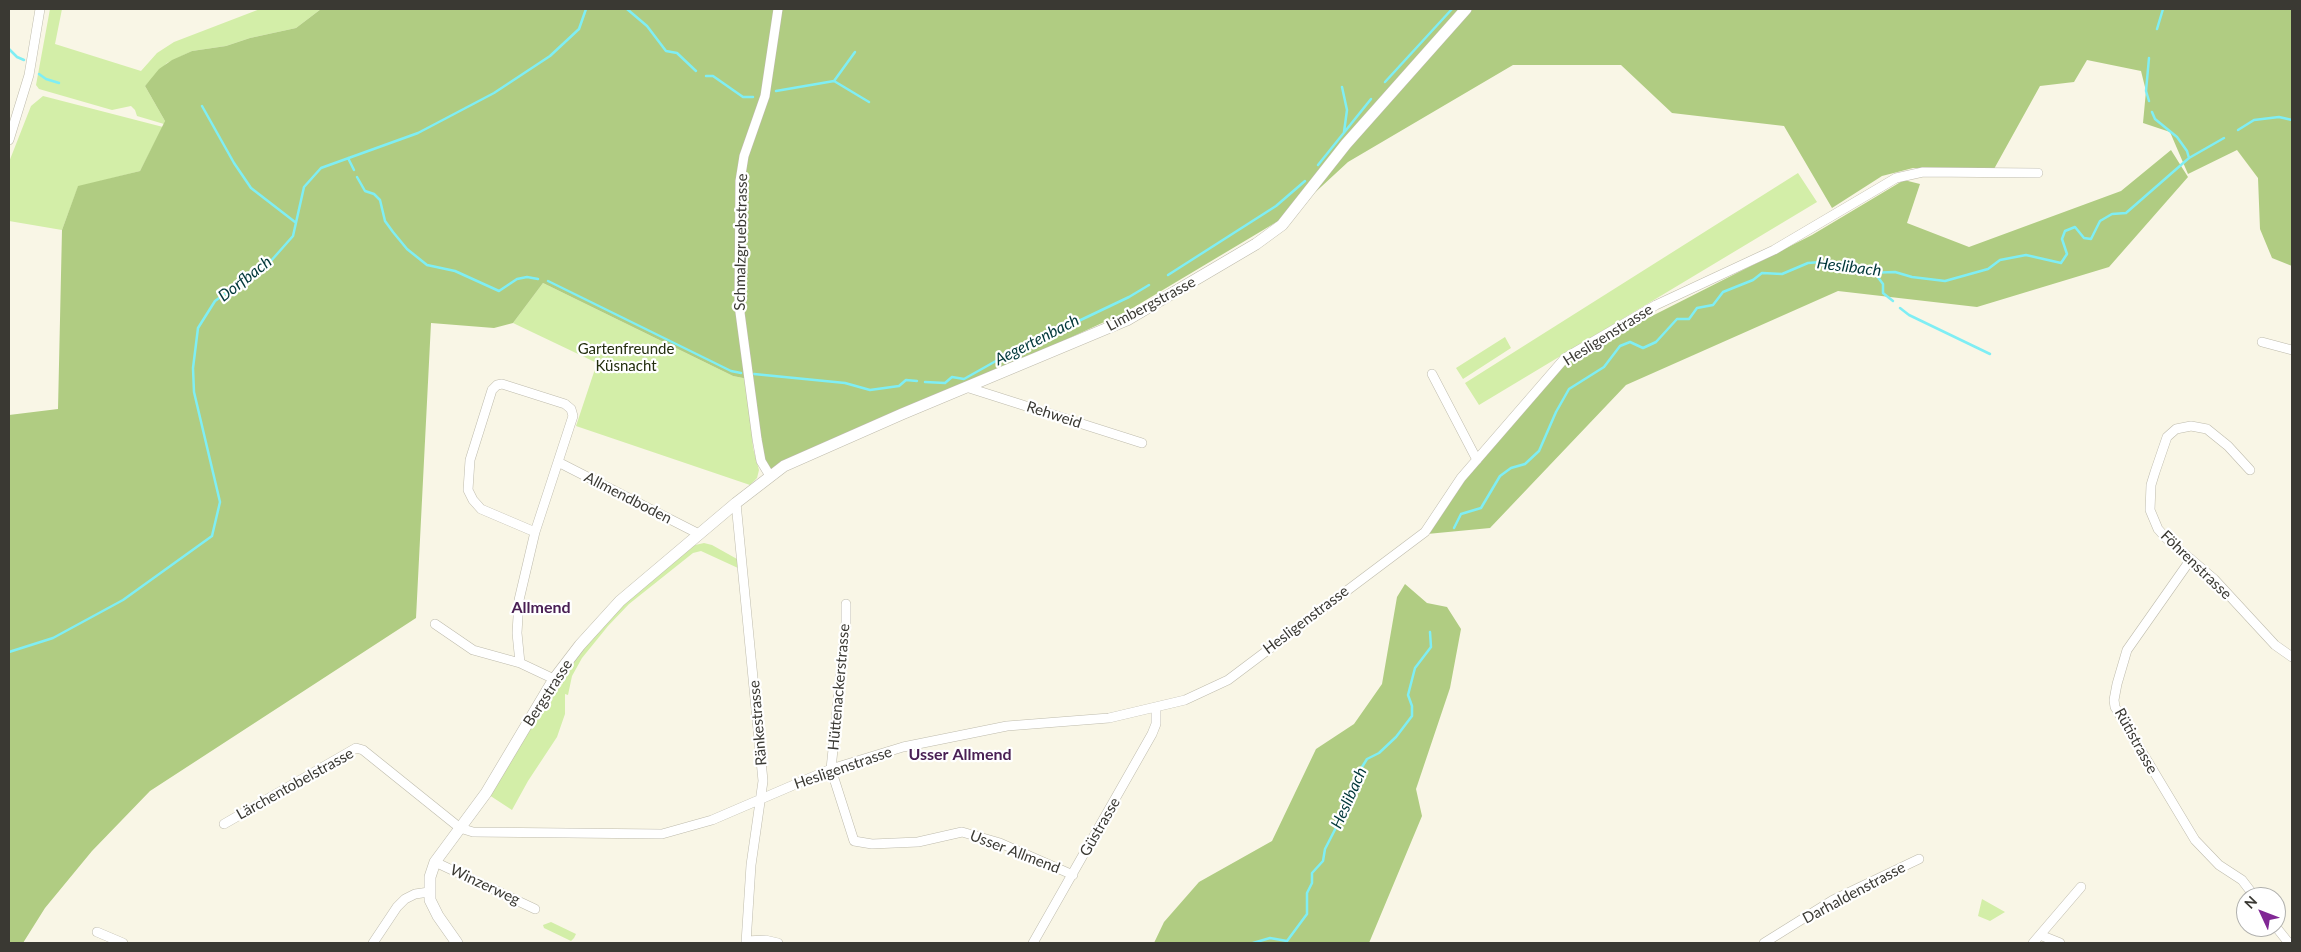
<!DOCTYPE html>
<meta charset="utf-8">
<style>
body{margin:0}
#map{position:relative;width:2301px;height:952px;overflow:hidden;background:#f9f6e6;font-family:Lato,sans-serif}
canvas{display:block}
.frame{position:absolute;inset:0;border:10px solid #3a3933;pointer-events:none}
.north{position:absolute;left:2236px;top:887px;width:50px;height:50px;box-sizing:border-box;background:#fff;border:1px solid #b0b0ad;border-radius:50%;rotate:313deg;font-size:14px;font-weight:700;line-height:20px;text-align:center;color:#3a3933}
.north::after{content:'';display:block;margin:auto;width:18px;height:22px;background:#812895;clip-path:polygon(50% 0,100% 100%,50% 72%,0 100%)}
</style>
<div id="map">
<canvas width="2301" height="952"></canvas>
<div class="frame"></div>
<div class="north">N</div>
</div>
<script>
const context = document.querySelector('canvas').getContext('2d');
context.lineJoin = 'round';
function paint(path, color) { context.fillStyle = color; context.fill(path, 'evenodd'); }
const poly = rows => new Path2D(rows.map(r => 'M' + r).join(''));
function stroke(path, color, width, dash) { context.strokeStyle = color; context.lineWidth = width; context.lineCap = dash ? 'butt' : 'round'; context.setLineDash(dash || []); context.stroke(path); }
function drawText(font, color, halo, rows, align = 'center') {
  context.font = font + ' Lato,sans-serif'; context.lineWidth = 4.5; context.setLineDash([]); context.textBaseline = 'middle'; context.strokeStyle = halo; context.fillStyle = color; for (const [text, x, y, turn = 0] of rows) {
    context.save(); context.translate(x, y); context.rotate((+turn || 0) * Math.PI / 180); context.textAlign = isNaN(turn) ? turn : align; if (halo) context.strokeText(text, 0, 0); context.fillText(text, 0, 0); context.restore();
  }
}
const green = poly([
 [50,9,62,9,55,44,141,71,157,53,174,42,260,9,321,9,296,28,250,38,226,46,192,51,167,63,145,86,165,121,164,124,137,116,135,110,131,106,112,110,39,89,36,85],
 [43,96,163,127,140,171,78,187,62,230,9,221,9,162,31,106],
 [1798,173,1817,202,1479,405,1465,383],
 [543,283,733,376,748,379,753,448,759,470,757,478,750,485,576,426,597,363,513,323],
 [1505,337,1511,348,1463,379,1456,368],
 [704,543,712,545,737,559,738,568,701,551,693,553,629,604,608,626,582,658,572,676,568,695,565,694,565,714,557,737,528,781,512,810,486,793,554,679,625,602,691,546],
 [1982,899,2005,912,1990,921,1978,916],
 [551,922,576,934,574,938,571,941,544,928,543,925]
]);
const forest = poly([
 [321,9,2292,9,2292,266,2272,258,2260,229,2258,178,2237,150,2188,174,2170,132,2143,123,2146,91,2141,71,2087,60,2074,82,2040,86,1994,169,1913,168,1882,176,1832,208,1784,126,1672,113,1621,65,1513,65,1348,162,1295,211,1126,312,770,476,764,467,748,379,733,376,543,283,513,323,494,328,431,323,416,618,150,791,92,851,45,908,23,943,9,943,9,415,58,409,62,230,78,186,140,171,165,121,145,86,159,69,172,60,192,51,226,46,250,38,296,28],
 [2171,150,2188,177,2109,267,1977,307,1838,291,1626,385,1490,528,1427,534,1468,476,1571,357,1812,235,1904,180,1920,184,1907,223,1969,247,2121,191],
 [1405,584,1427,603,1447,607,1461,629,1450,688,1416,789,1422,816,1369,943,1154,943,1164,922,1199,882,1272,841,1316,749,1354,724,1382,684,1397,597]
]);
const stream = poly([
 [627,9,647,26,666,51,677,53,696,71],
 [2157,29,2163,9],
 [9,49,17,57,24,60],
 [39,74,46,79,59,83],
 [706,76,713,76,743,97,753,97],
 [834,81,855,52],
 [1385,82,1452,9],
 [1342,87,1347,110,1344,132],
 [776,91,834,81,869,102],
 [2149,101,2146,91,2149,58],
 [202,106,234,163,251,188,295,222],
 [2152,112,2155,119,2177,137,2187,151,2189,158],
 [2238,130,2254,120,2279,117,2292,120],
 [348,158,354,170],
 [1318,165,1371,99],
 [357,177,365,191,374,194,380,200,385,221,393,232,407,249,427,265,455,271,499,291,517,279,527,277,538,279],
 [1874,272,1883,284,1883,293,1893,301],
 [1168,275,1276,206,1305,181],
 [548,281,731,371,741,373],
 [1900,308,1909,315,1990,354],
 [754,374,845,383,870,390,899,386,906,380,917,381],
 [925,382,945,383,952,377,964,379,1003,357,1129,297,1149,285],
 [1454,528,1461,514,1481,508,1500,476,1511,468,1525,464,1539,451,1556,412,1569,389,1604,367,1620,346,1630,342,1643,348,1656,342,1677,319,1689,319,1697,308,1713,305,1723,292,1753,280,1762,273,1782,274,1808,263,1821,262,1825,268,1842,265,1866,273,1895,272,1912,277,1945,281,1988,269,2000,260,2026,255,2061,263,2067,254,2062,239,2065,231,2075,227,2084,238,2091,239,2100,221,2112,214,2126,213,2189,158,2224,138],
 [9,652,53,638,123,600,212,536,220,502,194,392,193,368,198,328,215,301,270,262,293,236,304,187,321,168,418,133,494,93,550,56,579,29,586,9],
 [1253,943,1270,938,1287,941,1307,914,1307,893,1312,883,1312,873,1323,861,1325,849,1360,781,1362,767,1367,759,1379,753,1396,737,1412,716,1412,706,1408,695,1415,668,1431,647,1430,632]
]);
const minor = poly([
 [9,140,29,75,40,9],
 [2262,342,2292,350],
 [1432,374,1477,460],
 [502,384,565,404,571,409,573,416,535,532,481,509,473,500,468,490,470,460,492,390,497,385,502,384],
 [966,387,1142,443],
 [558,462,699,534],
 [2250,470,2228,446,2207,429,2191,426,2176,429,2167,437,2155,472,2151,485,2150,510,2158,529,2166,538,2214,579,2275,645,2292,657],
 [770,476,761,461,757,439,739,305,740,181,744,156,765,96,778,9],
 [736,503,763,781,751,865,746,943],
 [2191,559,2127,650,2117,684,2114,700,2115,707,2195,840,2219,865,2242,880,2255,897],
 [846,604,846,622,831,769,854,841,872,844,918,842,962,832,1000,843,1073,875],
 [435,624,473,650,520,663,554,679],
 [520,663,517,633,519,600,535,532],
 [224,824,356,748,363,750,460,828,473,832,662,834,712,820,831,769,903,747,1007,726,1109,718,1185,700,1228,680,1425,532,1461,478,1565,358,1656,305,1774,250,1896,178,1923,172,2038,173],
 [435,862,535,909],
 [2276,927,2288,942],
 [97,932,123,943],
 [2040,935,2060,943],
 [746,941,765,940,778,943],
 [373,943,397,907,405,899,415,894,429,892],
 [1033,943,1152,734,1156,724,1156,708],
 [1764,943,1833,900,1919,859],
 [2033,943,2081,887]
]);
const tertiary = poly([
 [457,943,438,916,430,900,430,877,435,862,486,793,554,679,580,645,620,601,736,503,784,466,902,414,1127,320,1256,244,1282,225,1346,144,1466,9]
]);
const streetNames = [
 ["Schmalzgruebstrasse",741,242,-89],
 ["Limbergstrasse",1151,304,-28],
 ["Hesligenstrasse",1608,335,-32],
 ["Rehweid",1054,415,18],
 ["Allmendboden",628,498,27],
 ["Föhrenstrasse",2196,565,44],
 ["Hesligenstrasse",1306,620,-37],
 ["Hüttenackerstrasse",839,687,-85],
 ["Bergstrasse",548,693,-57],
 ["Ränkestrasse",758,723,-95],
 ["Rütistrasse",2136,741,61],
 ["Hesligenstrasse",843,768,-19],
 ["Lärchentobelstrasse",295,784,-29],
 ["Güstrasse",1100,827,-60],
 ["Usser Allmend",1015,852,21],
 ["Winzerweg",485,885,25],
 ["Darhaldenstrasse",1854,893,-28]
];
const parkNames = [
 ["Gartenfreunde",626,349],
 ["Küsnacht",626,366]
];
const waterNames = [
 ["Heslibach",1849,267,7],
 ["Dorfbach",245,279,-38],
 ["Aegertenbach",1037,340,-27],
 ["Heslibach",1349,798,-66]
];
const neighbourhoodNames = [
 ["Allmend",541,608],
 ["Usser Allmend",960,755]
];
paint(green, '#d3eea8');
paint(forest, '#b0cc82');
stroke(stream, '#7feef4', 2.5);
stroke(minor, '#bebbac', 10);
stroke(tertiary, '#bebbac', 12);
stroke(minor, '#fff', 9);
stroke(tertiary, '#fff', 11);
drawText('15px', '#3a3933', '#fff', streetNames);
drawText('15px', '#232e0e', '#fff', parkNames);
drawText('italic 16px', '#003739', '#fff', waterNames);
drawText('bold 16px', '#4a2054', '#fff', neighbourhoodNames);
</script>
